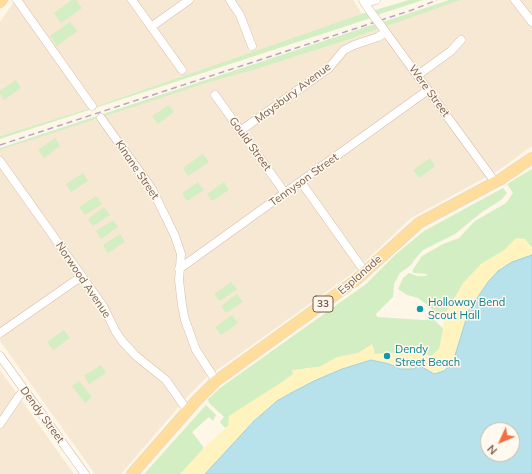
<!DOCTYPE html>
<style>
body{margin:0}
#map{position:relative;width:532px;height:474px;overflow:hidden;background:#fef6e6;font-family:Mulish,sans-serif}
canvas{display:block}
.north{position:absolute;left:480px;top:422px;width:40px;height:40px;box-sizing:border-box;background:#fff9ef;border:1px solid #cabaac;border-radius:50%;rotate:226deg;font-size:11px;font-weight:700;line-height:16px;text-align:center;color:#7b5b47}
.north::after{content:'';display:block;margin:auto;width:14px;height:18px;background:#f46d40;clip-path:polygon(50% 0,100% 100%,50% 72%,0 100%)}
</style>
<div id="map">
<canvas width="532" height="474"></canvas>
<div class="north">N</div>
</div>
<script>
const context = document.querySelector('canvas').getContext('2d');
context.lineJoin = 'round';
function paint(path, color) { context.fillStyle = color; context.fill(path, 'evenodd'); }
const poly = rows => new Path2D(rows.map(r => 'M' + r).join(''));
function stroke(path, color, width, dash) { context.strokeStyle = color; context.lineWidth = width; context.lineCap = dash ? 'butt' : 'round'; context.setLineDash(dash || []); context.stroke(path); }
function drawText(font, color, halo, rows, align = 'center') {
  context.font = font + ' Mulish,sans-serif'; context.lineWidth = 3; context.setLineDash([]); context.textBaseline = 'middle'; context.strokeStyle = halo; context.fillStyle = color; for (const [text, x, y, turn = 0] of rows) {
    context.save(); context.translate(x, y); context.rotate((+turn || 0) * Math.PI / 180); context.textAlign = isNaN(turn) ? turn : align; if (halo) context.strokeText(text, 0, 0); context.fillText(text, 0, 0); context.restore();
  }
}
const residential = poly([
 [15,0,353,0,362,14,97,106,0,136,0,22],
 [461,0,532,0,532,146,499,170,411,218,354,272,206,378,188,396,121,474,95,474,0,341,0,150,91,119,341,42],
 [0,370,74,474,0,474]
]);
const green = poly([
 [72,0,76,0,82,8,61,23,54,13],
 [409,0,423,0,377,15,375,10],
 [449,0,461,0,387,26,383,22],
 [367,12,371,18,0,139,0,136,97,106],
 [70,22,77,31,57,46,50,36],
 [375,24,378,29,341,42,259,68,207,83,0,150,0,148],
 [16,80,21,88,4,100,0,94,0,91],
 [169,105,174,112,158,124,152,116],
 [55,138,60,146,44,158,38,150],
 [203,154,209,162,188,176,183,168],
 [430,158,435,166,419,178,413,170],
 [532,169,532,248,525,239,449,308,444,316,436,313,426,304,418,298,407,295,398,289,403,278,409,273,417,276,426,276,428,274,414,273,412,271,422,256,443,244,459,238,475,221,506,203,513,193,507,184],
 [83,173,88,181,71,192,66,184],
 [198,182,204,190,187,201,182,193],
 [224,182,229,190,212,201,207,194],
 [503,188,507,193,501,200,482,212,455,234,423,250,415,259,411,265,400,273,394,284,393,297,376,314,377,317,423,320,433,319,444,329,439,350,431,357,425,353,374,354,372,344,363,353,331,367,306,368,230,418,228,426,225,428,220,422,224,417,209,403,208,399,220,388,366,284,396,254,424,231],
 [96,196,102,204,85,215,79,207],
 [104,207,110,215,93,226,88,219],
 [113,220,118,227,101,239,96,231],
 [120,234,125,242,108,253,103,245],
 [231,282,237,289,220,301,214,294],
 [237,294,243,302,226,313,221,306],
 [232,315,238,323,221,335,215,327],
 [64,330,70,338,53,350,47,342],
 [101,365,106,373,89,384,84,376],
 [79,381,92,397,85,403,72,386],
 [206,405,216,415,213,421,209,417,192,432,204,448,181,474,144,474]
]);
const sand = poly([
 [516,238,525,239,532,248,532,255,512,262,498,271,488,282,469,310,453,362,444,371,434,374,419,365,414,369,401,369,389,364,371,360,342,369,314,381,277,401,254,421,205,474,180,474,204,448,228,426,229,416,279,384,293,374,292,370,319,367,337,357,358,353,372,344,375,354,411,352,423,352,431,356,439,349,443,329,444,316,463,283,481,264,504,250]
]);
const water = poly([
 [532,255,532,474,205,474,254,421,277,401,291,393,314,381,342,369,371,360,389,364,401,369,414,369,419,365,434,374,444,371,453,362,469,310,488,282,498,271,512,262,532,255],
 [488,430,512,430,512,454,488,454,488,430]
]);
const minor = poly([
 [17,0,92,106],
 [132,0,182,70],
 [230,0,240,15,252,46],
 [363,0,370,11],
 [515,0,532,22],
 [365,3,376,0],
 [151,27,189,0],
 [382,27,495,182],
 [418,75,451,51,461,40],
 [215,95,285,193],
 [101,118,152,189,175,236,181,254,179,280,182,305,185,320,196,350,216,381],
 [240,131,329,68,344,50,354,45,378,37,386,32],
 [0,161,103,306,116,332,123,342,136,356,166,380,187,410],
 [301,182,365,272],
 [179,269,428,90],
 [0,333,82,276],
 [0,356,85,474],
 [0,424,19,396,25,390]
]);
const major = poly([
 [0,2,2,0],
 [132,474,196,401,216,381,356,280,419,223,501,179,532,158]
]);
const rail = poly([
 [0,145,412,10,437,0]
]);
const minorBridge = poly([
 [370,11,382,27]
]);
const markers = [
 [420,309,4,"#0f9aa8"],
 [387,356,4,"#0f9aa8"]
];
const shields = [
 [323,304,20]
];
const shieldNames = [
 ["33",323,304]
];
const streetNames = [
 ["Were Street",429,91,54],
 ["Maysbury Avenue",293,93,-37],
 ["Gould Street",250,144,54],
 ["Kinane Street",137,170,56],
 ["Tennyson Street",304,180,-36],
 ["Esplanade",360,275,-41],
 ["Norwood Avenue",83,280,56],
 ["Dendy Street",42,415,54]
];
const cultureNames = [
 ["Holloway Bend",428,303],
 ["Scout Hall",428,316],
 ["Dendy",395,350],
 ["Street Beach",395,363]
];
paint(residential, '#f7e8d4');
paint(green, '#d3eec3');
paint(sand, '#fff3c0');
paint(water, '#b8e2eb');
stroke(water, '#9dd2dd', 1);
stroke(minor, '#d4bfad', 9);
stroke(major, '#ddd4cf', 12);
stroke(minor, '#fff', 8);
stroke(major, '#ffdd9d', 11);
stroke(rail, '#b9a2ca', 1.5, [6, 4]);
stroke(minorBridge, '#d4bfad', 9, []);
stroke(minorBridge, '#fff', 8);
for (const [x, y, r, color] of markers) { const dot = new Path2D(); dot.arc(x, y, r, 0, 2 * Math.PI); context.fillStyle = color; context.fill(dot); stroke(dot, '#fff9ef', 1.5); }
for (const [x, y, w] of shields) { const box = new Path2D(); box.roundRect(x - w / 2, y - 8, w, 16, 3); context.fillStyle = '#fff9ef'; context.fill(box); stroke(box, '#7b5b47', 1); }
drawText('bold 10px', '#7b5b47', null, shieldNames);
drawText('11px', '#7b5b47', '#fff9ef', streetNames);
drawText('11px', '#0d838f', '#fff9ef', cultureNames, 'left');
</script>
